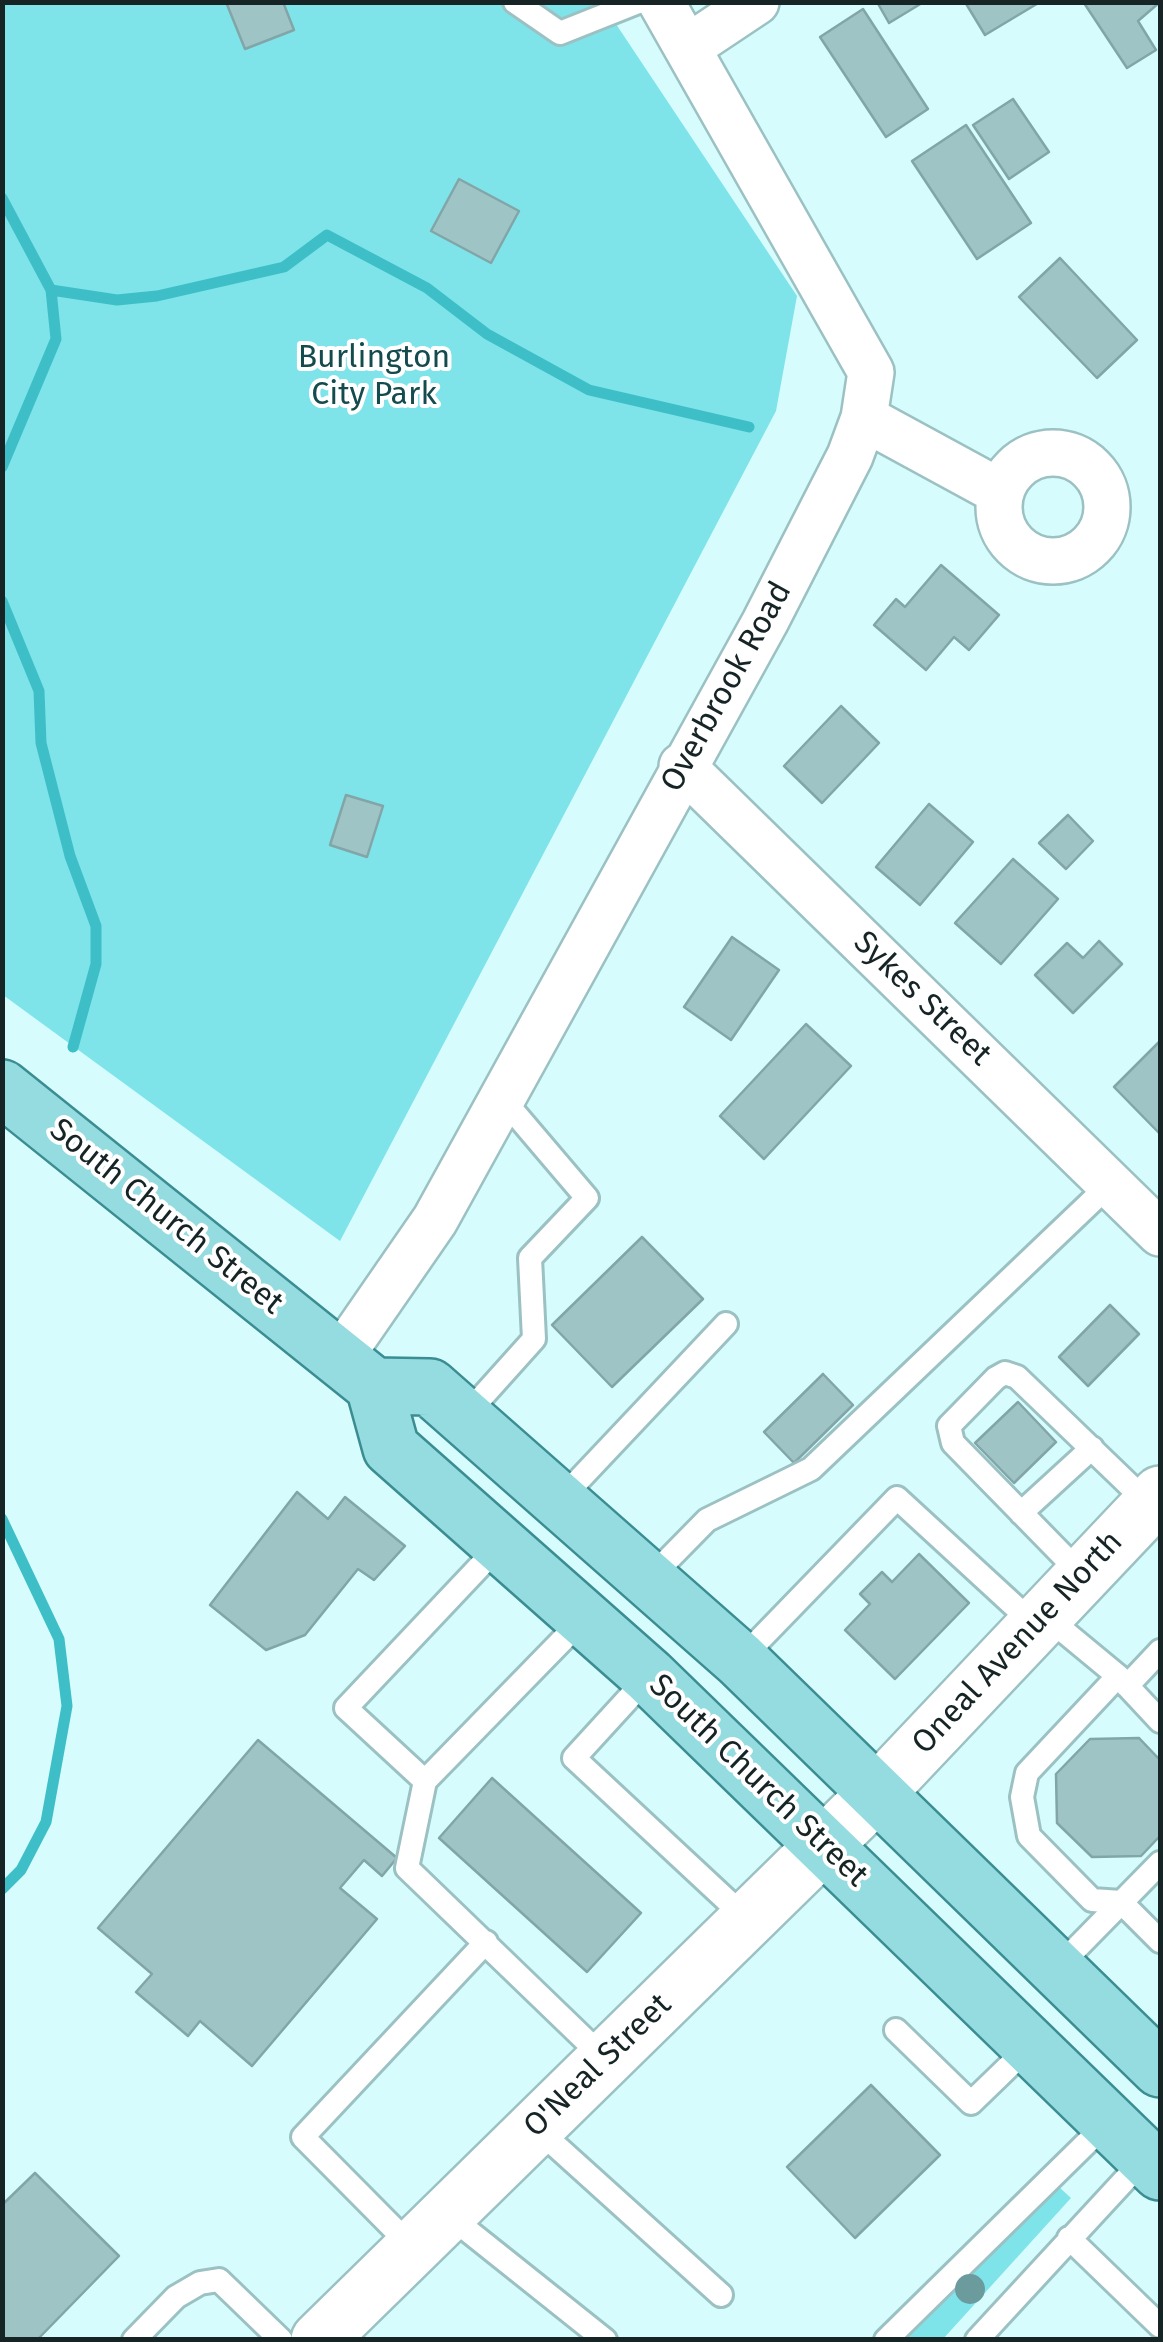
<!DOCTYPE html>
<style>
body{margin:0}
#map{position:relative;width:1163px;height:2342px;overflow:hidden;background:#d6fcfe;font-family:"Fira Sans",sans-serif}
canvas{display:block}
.frame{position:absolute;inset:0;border:5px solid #162425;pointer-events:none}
</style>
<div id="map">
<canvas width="1163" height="2342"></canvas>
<div class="frame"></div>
</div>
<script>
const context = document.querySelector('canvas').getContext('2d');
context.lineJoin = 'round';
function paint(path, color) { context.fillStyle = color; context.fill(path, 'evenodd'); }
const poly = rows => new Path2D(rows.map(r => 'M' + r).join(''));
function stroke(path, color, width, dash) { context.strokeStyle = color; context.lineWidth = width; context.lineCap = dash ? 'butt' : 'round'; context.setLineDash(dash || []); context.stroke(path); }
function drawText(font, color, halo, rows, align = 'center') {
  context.font = font + ' "Fira Sans",sans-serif'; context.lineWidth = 8; context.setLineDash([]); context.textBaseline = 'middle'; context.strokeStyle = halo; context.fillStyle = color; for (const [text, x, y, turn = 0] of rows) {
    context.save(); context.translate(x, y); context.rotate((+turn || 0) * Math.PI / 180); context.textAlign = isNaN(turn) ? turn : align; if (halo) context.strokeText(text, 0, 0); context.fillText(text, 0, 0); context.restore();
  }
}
const green = poly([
 [3,3,602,3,797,296,776,411,340,1241,3,995],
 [1059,2187,1071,2198,943,2339,904,2339]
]);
const stream = poly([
 [2,198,51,290,56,339,2,467],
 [51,290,117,300,157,296,284,267,327,235,427,288,487,334,589,390,749,427],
 [2,601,39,691,41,743,70,856,96,926,96,964,73,1047],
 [2,1519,59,1639,67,1706,46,1822,21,1870,2,1889]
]);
const building = poly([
 [226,2,283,2,294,30,245,49,226,2],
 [877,2,922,2,922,3,889,23,877,2],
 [965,2,1040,2,985,35,965,2],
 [1160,2,1138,21,1156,50,1127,68,1084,3,1160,2],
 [863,9,928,109,886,137,820,37,863,9],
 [1013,99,1049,152,1009,179,973,125,1013,99],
 [966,125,1031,223,977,259,912,161,966,125],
 [459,179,519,211,491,263,431,231,459,179],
 [1060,258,1137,340,1097,378,1019,297,1060,258],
 [941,565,999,615,969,650,954,637,926,670,874,625,896,599,905,607,941,565],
 [841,706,879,743,822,803,784,766,841,706],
 [346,795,383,806,367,857,330,845,346,795],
 [929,804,973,842,920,905,876,867,929,804],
 [1068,815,1093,841,1066,869,1039,843,1068,815],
 [1013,859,1058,899,1001,964,955,923,1013,859],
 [732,937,779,970,731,1040,684,1007,732,937],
 [1099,941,1122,964,1073,1013,1035,975,1067,943,1083,958,1099,941],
 [806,1024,851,1066,764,1159,720,1116,806,1024],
 [1160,1041,1160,1134,1114,1087,1160,1041],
 [642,1237,703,1299,612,1387,552,1325,642,1237],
 [1110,1305,1139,1334,1088,1386,1059,1357,1110,1305],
 [823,1374,853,1405,794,1463,764,1432,823,1374],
 [1018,1402,1056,1442,1014,1483,975,1443,1018,1402],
 [297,1492,328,1519,345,1497,405,1546,374,1580,358,1569,305,1635,266,1650,210,1605,297,1492],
 [919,1554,969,1603,895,1679,845,1630,870,1604,860,1594,882,1572,892,1582,919,1554],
 [1139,1738,1160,1760,1160,1836,1141,1856,1092,1857,1057,1823,1056,1774,1090,1739,1139,1738],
 [258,1740,397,1858,382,1876,364,1860,340,1888,377,1919,252,2066,200,2021,188,2036,136,1992,152,1974,98,1928,258,1740],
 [492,1778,641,1913,587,1972,439,1838,492,1778],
 [871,2085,940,2155,855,2238,787,2167,871,2085],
 [35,2173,119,2256,37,2340,2,2340,2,2205,35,2173]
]);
const lane = poly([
 [515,2,560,33,638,2],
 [464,1417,534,1339,530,1258,587,1198,502,1098],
 [559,1501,726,1324],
 [1021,1513,1092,1448],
 [1082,1575,953,1443,949,1426,996,1378,1005,1373,1017,1377,1150,1505],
 [649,1579,707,1520,811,1469,1110,1184],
 [1043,1614,1118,1676],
 [584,1618,425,1781,407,1868,605,2059],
 [740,1660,897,1498,1034,1624],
 [649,1676,574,1758,748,1920],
 [1127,1686,1160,1651],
 [1160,1721,1118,1676,1027,1773,1022,1797,1029,1836,1092,1900,1121,1902,1160,1941],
 [425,1781,346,1708,500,1545],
 [1057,1968,1160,1863],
 [896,2030,971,2103,1031,2045],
 [535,2127,721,2295],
 [447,2214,605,2340],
 [1069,2238,1160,2326],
 [412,2247,303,2137,486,1942],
 [134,2340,176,2297,200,2283,219,2280,281,2340],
 [886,2340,1110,2120],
 [977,2340,1146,2157]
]);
const street = poly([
 [690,46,756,2],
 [864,418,1000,492],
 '999 507a54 54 0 1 1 108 0a54 54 0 1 1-108 0Z',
 [682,766,1160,1233],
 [341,1356,435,1220,765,622,850,456,864,418,871,372,661,2]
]);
const secondary = poly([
 [319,2340,877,1793,1160,1494]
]);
const primary = poly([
 [2,1088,374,1386,391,1448,649,1676,1160,2172],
 [374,1386,430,1387,740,1660,1160,2069]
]);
const trees = [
 [970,2289]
];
const parkNames = [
 ["Burlington",374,358],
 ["City Park",374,395]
];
const streetNames = [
 ["Overbrook Road",727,687,-61],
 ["Sykes Street",922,999,44],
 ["South Church Street",166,1217,39],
 ["Oneal Avenue North",1018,1643,-47],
 ["South Church Street",758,1781,44],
 ["O'Neal Street",598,2066,-44]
];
paint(green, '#7ee4ea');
stroke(stream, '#3ebfc7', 11);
paint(building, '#9fc4c6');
stroke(building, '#82a6a8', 2.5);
stroke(lane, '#9cc1c3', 28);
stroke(street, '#9cc1c3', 50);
stroke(secondary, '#9cc1c3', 60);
stroke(primary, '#3b8d92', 60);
stroke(lane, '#fff', 22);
stroke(street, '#fff', 45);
stroke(secondary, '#fff', 55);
stroke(primary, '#95dce0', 55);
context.fillStyle = '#6b9b9d';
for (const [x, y] of trees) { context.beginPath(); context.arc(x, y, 15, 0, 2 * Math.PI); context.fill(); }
drawText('32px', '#144b4e', '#fff', parkNames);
drawText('32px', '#162425', '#fff', streetNames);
</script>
